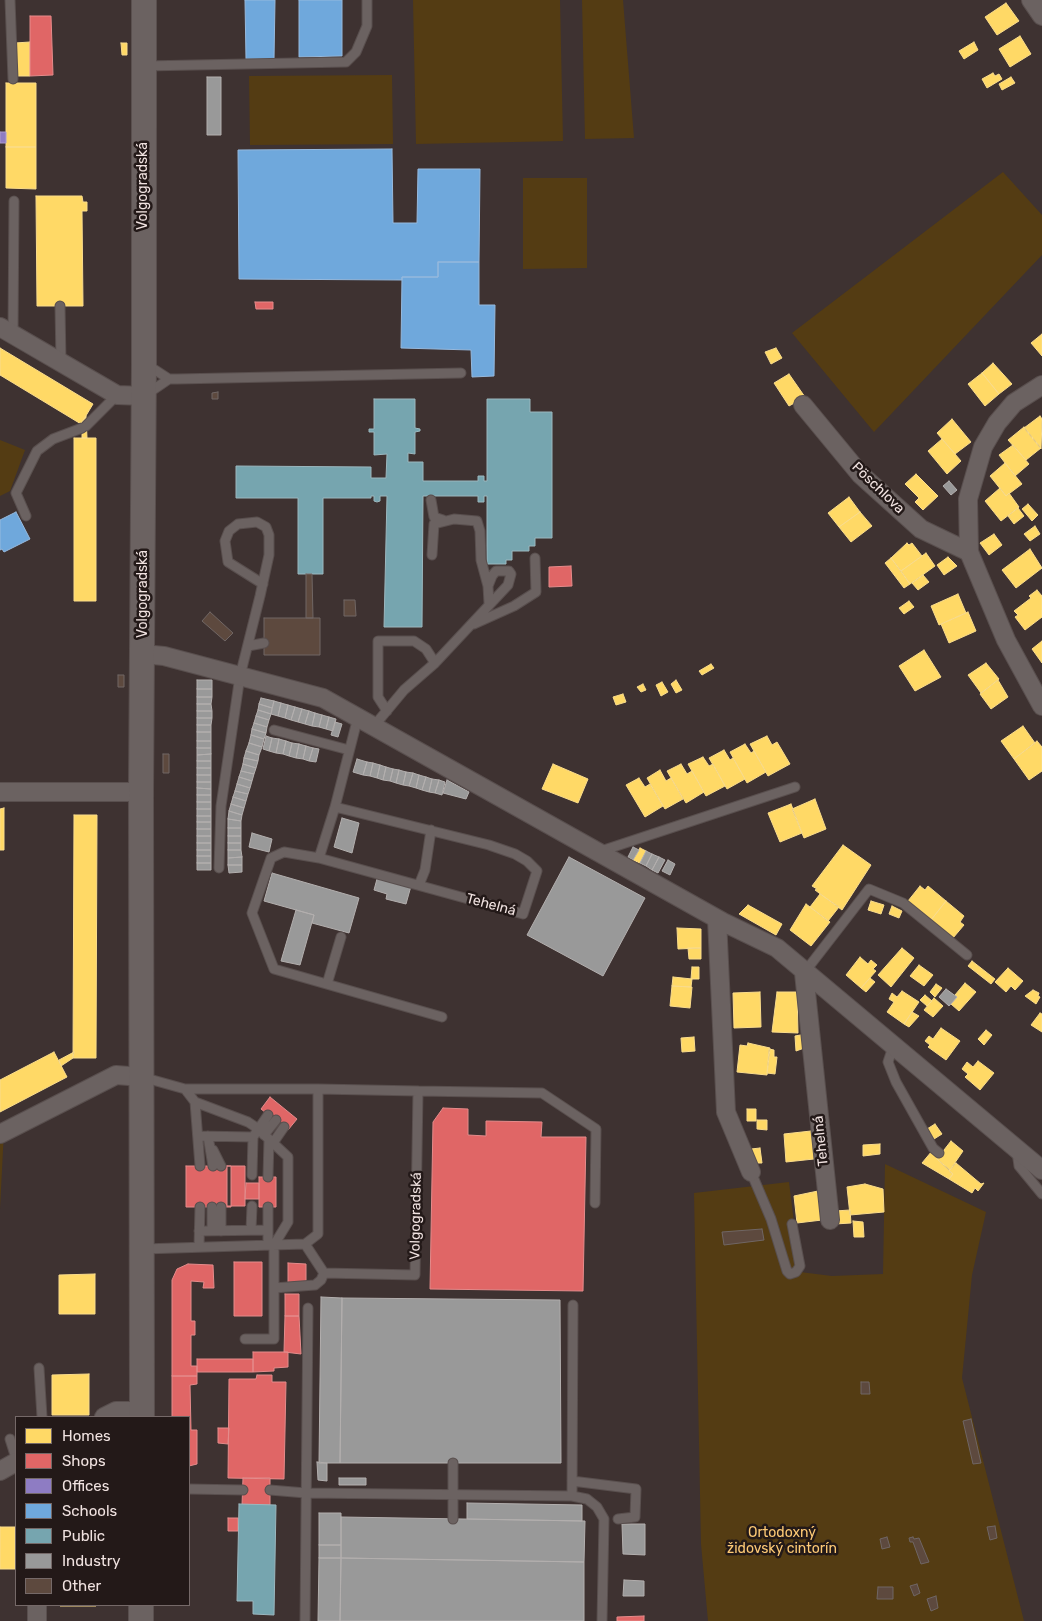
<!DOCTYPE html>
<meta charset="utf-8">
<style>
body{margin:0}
#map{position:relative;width:1042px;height:1621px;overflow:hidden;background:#3e3231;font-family:Rubik,sans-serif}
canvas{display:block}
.legend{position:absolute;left:15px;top:1416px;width:175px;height:190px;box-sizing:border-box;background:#231918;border:1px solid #756968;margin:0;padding:6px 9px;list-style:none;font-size:15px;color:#f0e2e0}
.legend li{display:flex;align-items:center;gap:10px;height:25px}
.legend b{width:25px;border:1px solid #756968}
</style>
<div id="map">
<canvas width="1042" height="1621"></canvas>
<ul class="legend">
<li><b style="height:14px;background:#ffd966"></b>Homes</li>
<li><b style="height:14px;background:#e06666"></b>Shops</li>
<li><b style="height:14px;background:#8e7cc3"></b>Offices</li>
<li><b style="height:14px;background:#6fa8dc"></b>Schools</li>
<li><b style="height:14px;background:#76a5af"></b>Public</li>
<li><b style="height:14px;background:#999"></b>Industry</li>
<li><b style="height:14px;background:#5d493e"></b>Other</li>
</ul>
</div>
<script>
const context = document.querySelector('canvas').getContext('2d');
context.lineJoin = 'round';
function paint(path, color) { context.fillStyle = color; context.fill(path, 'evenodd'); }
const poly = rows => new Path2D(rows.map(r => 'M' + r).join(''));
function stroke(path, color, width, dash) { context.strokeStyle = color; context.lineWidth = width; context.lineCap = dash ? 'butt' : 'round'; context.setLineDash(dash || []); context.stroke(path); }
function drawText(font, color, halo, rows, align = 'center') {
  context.font = font + ' Rubik,sans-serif'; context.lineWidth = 5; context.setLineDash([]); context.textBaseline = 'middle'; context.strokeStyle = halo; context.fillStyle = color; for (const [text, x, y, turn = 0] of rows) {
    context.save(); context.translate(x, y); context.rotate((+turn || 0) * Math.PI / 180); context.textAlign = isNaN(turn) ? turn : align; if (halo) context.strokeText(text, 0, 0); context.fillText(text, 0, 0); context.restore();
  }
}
const green = poly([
 [413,0,560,0,563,141,416,144],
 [582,0,623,0,634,138,585,139],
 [392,75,393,144,250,145,249,76],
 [1003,172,1042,215,1042,255,874,432,792,333],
 [523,178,587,178,587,268,523,269],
 [0,440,25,450,10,491,0,496],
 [4,1130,0,1209,0,1132],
 [885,1164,986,1212,972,1275,962,1378,1024,1621,708,1621,701,1544,694,1193,789,1182,800,1272,832,1276,883,1274]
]);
const homes = poly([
 [1006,3,1019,21,997,35,985,17,1006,3],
 [1020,36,1031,54,1010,67,999,49,1020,36],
 [30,42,30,76,16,76,15,43,30,42],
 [974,42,978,50,964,59,959,51,974,42],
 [121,43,127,43,127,55,122,55,121,43],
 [993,73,995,76,999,74,1002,79,987,88,982,79,993,73],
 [1011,77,1015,83,1002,90,999,84,1011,77],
 [6,83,36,83,36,147,6,147,6,83],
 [6,147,36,147,36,189,6,188,6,147],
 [36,196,82,196,83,202,87,202,87,211,82,211,83,306,37,306,36,196],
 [1042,334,1042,356,1031,343,1042,334],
 [0,348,93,404,81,424,0,375,0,348],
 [776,348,782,358,771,364,765,352,776,348],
 [993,363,1012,384,999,394,982,373,993,363],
 [982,373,999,394,985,406,968,384,982,373],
 [789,374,805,397,789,406,774,383,789,374],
 [86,416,87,438,82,438,82,422,86,416],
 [1040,416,1042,419,1041,449,1024,428,1040,416],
 [952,419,971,442,955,454,937,433,952,419],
 [1024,427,1041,448,1026,460,1008,440,1024,427],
 [74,438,96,438,96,601,74,601,74,438],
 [942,439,961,461,947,474,928,451,942,439],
 [1013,445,1029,464,1015,476,999,455,1013,445],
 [1005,463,1022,484,1006,496,990,476,1005,463],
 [916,474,938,496,923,510,915,502,919,498,905,484,916,474],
 [1000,488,1006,496,1009,493,1019,507,1001,521,985,501,1000,488],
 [849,497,860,512,839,527,828,513,849,497],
 [1028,504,1038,515,1032,521,1022,509,1028,504],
 [1018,508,1024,516,1014,524,1008,516,1018,508],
 [860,512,872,526,851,542,839,527,860,512],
 [1035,526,1040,534,1030,541,1024,534,1035,526],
 [994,534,1002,545,989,555,980,543,994,534],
 [907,543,909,545,912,543,922,556,901,571,891,558,907,543],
 [1030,549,1042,568,1016,588,1002,570,1030,549],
 [926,553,935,566,910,584,901,571,926,553],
 [948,557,957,566,944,575,937,565,948,557],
 [891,558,910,584,904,588,885,563,891,558],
 [923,575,929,582,918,590,912,583,923,575],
 [1037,590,1042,596,1042,617,1025,630,1015,617,1018,615,1014,611,1031,598,1029,596,1037,590],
 [958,594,966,613,939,625,931,606,958,594],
 [909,601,914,607,904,614,899,608,909,601],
 [968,612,976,631,949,643,941,624,968,612],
 [1042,641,1042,663,1032,649,1042,641],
 [924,650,941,677,915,691,899,666,924,650],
 [986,663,999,679,981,693,968,675,986,663],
 [711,664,714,668,702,675,699,671,711,664],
 [676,680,682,690,676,693,671,684,676,680],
 [998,680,1008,697,991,709,980,694,998,680],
 [662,682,668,692,661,696,656,685,662,682],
 [643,684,646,690,641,692,637,687,643,684],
 [623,694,626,702,616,705,613,697,623,694],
 [1023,726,1035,743,1014,759,1001,741,1023,726],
 [767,736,772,745,777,742,790,764,768,776,750,744,767,736],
 [1037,741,1042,747,1042,771,1029,780,1014,759,1037,741],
 [745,744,751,753,754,751,766,772,747,783,730,752,745,744],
 [724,750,730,760,733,758,745,779,727,789,709,758,724,750],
 [703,757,709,766,713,764,725,786,706,796,688,764,703,757],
 [553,764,588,779,578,803,542,789,553,764],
 [681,764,687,774,692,771,704,792,686,803,667,771,681,764],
 [660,770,666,781,671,778,683,799,665,809,647,778,660,770],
 [639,778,645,787,650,784,663,806,645,817,626,785,639,778],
 [815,799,826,829,804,838,792,809,815,799],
 [791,804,802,833,780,842,768,813,791,804],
 [4,808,4,850,0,850,0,809,4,808],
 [74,815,97,815,96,1058,73,1058,74,815],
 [843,845,871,865,842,910,815,890,817,889,812,886,843,845],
 [640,848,646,851,640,863,633,860,640,848],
 [920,886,925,890,928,886,946,901,931,920,908,901,920,886],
 [820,894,839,907,828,921,810,907,820,894],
 [871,901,884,905,881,914,868,910,871,901],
 [946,901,964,916,960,922,964,925,953,938,931,920,946,901],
 [806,904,830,922,811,946,790,930,806,904],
 [748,905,782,924,776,935,739,914,748,905],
 [892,906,902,911,899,918,889,914,892,906],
 [677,928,701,929,701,948,678,949,677,928],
 [688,948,701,948,701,959,689,959,688,948],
 [902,948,914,958,891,987,878,975,902,948],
 [860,957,868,964,871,960,877,965,873,969,876,971,861,988,846,975,860,957],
 [972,961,995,979,991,984,968,966,972,961],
 [919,965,933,975,924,986,910,976,919,965],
 [692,967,699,967,699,979,691,979,692,967],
 [1008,968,1023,981,1015,990,1011,986,1006,992,995,982,1008,968],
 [673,977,692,979,691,987,672,986,673,977],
 [870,978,875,982,866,992,861,988,870,978],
 [965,983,976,992,959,1011,951,1004,957,997,955,995,965,983],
 [936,984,942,988,935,997,930,992,936,984],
 [672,986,692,987,690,1008,670,1006,672,986],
 [1033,990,1039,993,1038,996,1040,997,1036,1004,1025,996,1033,990],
 [902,991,919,1002,904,1024,887,1012,894,1002,889,999,892,993,897,997,902,991],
 [760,992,761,1027,734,1028,733,993,760,992],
 [777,992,797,992,798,1033,772,1032,777,992],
 [925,995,932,1001,927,1006,920,1000,925,995],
 [934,998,943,1006,933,1017,924,1010,934,998],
 [912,1012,919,1016,909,1027,904,1024,912,1012],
 [1040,1013,1042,1014,1042,1032,1031,1025,1040,1013],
 [941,1028,960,1041,946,1060,928,1047,930,1045,925,1041,929,1036,933,1039,941,1028],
 [986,1030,992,1035,984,1045,978,1039,986,1030],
 [806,1034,807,1047,796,1051,795,1036,806,1034],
 [694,1037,695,1051,682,1052,681,1038,694,1037],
 [748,1043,770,1048,767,1075,737,1072,740,1045,747,1046,748,1043],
 [769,1049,774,1050,774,1057,777,1057,775,1074,767,1073,769,1049],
 [54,1052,67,1077,0,1112,0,1080,54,1052],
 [74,1052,73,1058,61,1066,59,1060,74,1052],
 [978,1061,994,1073,980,1090,965,1077,968,1074,962,1069,967,1062,973,1067,978,1061],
 [747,1109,756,1109,756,1121,747,1121,747,1109],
 [757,1120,767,1120,767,1130,757,1129,757,1120],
 [935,1124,942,1134,934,1139,927,1129,935,1124],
 [811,1131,814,1159,786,1162,784,1134,811,1131],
 [951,1141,963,1151,950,1170,937,1159,951,1141],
 [880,1144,880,1154,863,1156,863,1145,880,1144],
 [760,1148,762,1163,753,1163,751,1149,760,1148],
 [932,1151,938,1156,937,1159,953,1174,949,1179,922,1163,932,1151],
 [956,1163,981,1184,984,1183,978,1191,975,1188,972,1193,949,1179,953,1174,949,1171,956,1163],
 [865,1184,883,1189,884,1212,850,1215,847,1187,865,1184],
 [818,1191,822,1220,797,1223,794,1196,818,1191],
 [850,1210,851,1223,835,1224,835,1211,850,1210],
 [853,1221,863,1222,864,1237,854,1237,853,1221],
 [95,1274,95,1314,59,1314,59,1275,95,1274],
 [89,1374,89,1415,52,1415,52,1375,89,1374],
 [0,1527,15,1527,15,1569,0,1569,0,1527],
 [60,1605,96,1605,96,1606,60,1606,60,1605]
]);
const shops = poly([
 [30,16,51,16,53,75,30,76,30,16],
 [255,302,273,302,273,309,256,309,255,302],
 [571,566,572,586,549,587,549,567,571,566],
 [270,1097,297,1119,288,1130,261,1109,270,1097],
 [443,1108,468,1109,468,1135,486,1136,486,1121,542,1122,541,1137,586,1137,583,1291,430,1289,433,1122,443,1108],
 [186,1166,231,1166,231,1207,186,1207,186,1166],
 [227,1166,245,1166,245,1206,227,1206,227,1166],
 [259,1177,276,1177,276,1207,259,1207,259,1177],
 [246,1183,259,1183,259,1199,245,1199,246,1183],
 [234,1262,262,1262,262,1316,234,1316,234,1262],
 [288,1263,306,1264,306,1283,288,1283,288,1263],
 [188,1264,213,1265,214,1288,203,1288,204,1282,191,1281,191,1321,195,1321,195,1335,191,1335,191,1366,197,1366,197,1376,172,1376,172,1280,177,1269,188,1264],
 [285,1294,299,1294,299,1316,285,1316,285,1294],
 [285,1316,299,1316,301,1354,284,1352,285,1316],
 [253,1352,288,1352,288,1367,274,1368,274,1371,253,1372,253,1352],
 [197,1359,253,1359,253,1372,197,1372,197,1359],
 [257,1375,272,1375,272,1382,286,1382,284,1479,228,1478,229,1379,256,1379,257,1375],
 [172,1376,197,1376,197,1384,190,1385,191,1430,197,1430,197,1464,189,1466,189,1417,172,1417,172,1376],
 [218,1428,229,1428,228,1444,218,1443,218,1428],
 [243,1478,270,1478,270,1505,242,1505,243,1478],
 [228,1518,238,1518,238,1531,228,1531,228,1518],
 [644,1616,644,1621,617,1621,617,1617,644,1616]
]);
const offices = poly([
 [0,132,6,132,6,143,0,143,0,132]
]);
const schools = poly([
 [245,0,275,0,274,59,246,59,245,0],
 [299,0,342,0,342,56,299,57,299,0],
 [392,149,393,223,417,223,418,169,480,169,479,262,438,262,438,277,402,277,402,280,239,279,238,150,392,149],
 [438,262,479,262,479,305,495,305,494,376,472,377,471,350,401,348,402,277,438,277,438,262],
 [16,512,30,539,4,552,2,549,0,550,0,520,16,512]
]);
const public = poly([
 [374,399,415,399,415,428,420,429,420,431,415,432,415,454,408,453,408,462,423,462,423,481,478,481,478,476,484,476,484,481,487,481,487,399,530,399,530,412,552,412,552,538,535,538,535,546,529,546,529,551,512,551,512,560,506,560,506,564,487,564,487,496,484,496,484,502,478,502,478,496,423,496,422,627,384,627,387,496,380,496,380,501,377,502,374,501,374,496,371,496,371,498,323,498,323,574,298,574,298,498,236,498,236,466,371,467,371,478,386,478,387,454,374,455,374,432,369,432,369,429,374,429,374,399],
 [239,1504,276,1505,274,1615,253,1614,253,1601,237,1601,239,1504]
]);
const industry = poly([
 [207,77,221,77,221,135,207,135,207,77],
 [949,481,957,490,951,495,943,486,949,481],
 [197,680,212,680,212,689,197,689,197,680],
 [197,689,212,689,212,697,197,697,197,689],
 [197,697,212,697,211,704,197,704,197,697],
 [261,698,274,701,272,708,259,704,261,698],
 [274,701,281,703,278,716,271,714,274,701],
 [281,703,288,705,285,718,278,716,281,703],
 [197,704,211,704,212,711,197,711,197,704],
 [259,704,272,708,271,714,258,710,259,704],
 [288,705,295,707,291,720,285,718,288,705],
 [295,707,302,709,298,722,291,720,295,707],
 [302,709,309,711,305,724,298,722,302,709],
 [258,710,271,714,269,720,256,716,258,710],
 [197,711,212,711,212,718,197,718,197,711],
 [309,711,315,713,312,726,305,724,309,711],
 [315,713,322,715,319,727,312,726,315,713],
 [322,715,329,717,326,729,319,727,322,715],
 [256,716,269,720,267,727,254,723,256,716],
 [329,717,336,719,333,731,326,729,329,717],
 [197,718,212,718,211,725,197,725,197,718],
 [335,722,342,724,338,737,331,735,335,722],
 [254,723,267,727,266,733,252,729,254,723],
 [197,725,211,725,211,732,197,732,197,725],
 [252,729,266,733,264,739,251,735,252,729],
 [197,732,211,732,211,741,197,741,197,732],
 [251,735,264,739,262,747,249,743,251,735],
 [266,736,272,738,269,751,263,749,266,736],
 [272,738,279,739,276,753,269,751,272,738],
 [279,739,286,741,283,754,276,753,279,739],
 [197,741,211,741,211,748,197,748,197,741],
 [286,741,292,743,289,756,283,754,286,741],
 [249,743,262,747,259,755,246,751,249,743],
 [292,743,299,744,296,758,289,756,292,743],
 [299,744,306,746,303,759,296,758,299,744],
 [306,746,313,748,309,761,303,759,306,746],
 [197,748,211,748,211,754,197,755,197,748],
 [313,748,319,749,316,762,309,761,313,748],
 [246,751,259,755,258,761,244,758,246,751],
 [211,754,211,761,197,761,197,755,211,754],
 [244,758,258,761,256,768,243,764,244,758],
 [357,759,367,762,363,775,353,772,357,759],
 [197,761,211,761,211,768,197,768,197,761],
 [367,762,373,763,370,776,363,775,367,762],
 [373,763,380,765,377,778,370,776,373,763],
 [243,764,256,768,254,774,241,771,243,764],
 [380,765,386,767,383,780,377,778,380,765],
 [386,767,393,769,390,781,383,780,386,767],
 [197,768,211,768,211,775,197,775,197,768],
 [393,769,399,770,396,783,390,781,393,769],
 [399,770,406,772,403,785,396,783,399,770],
 [241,771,254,774,252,781,239,777,241,771],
 [406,772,413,773,409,786,403,785,406,772],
 [413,773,419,775,416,788,409,786,413,773],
 [197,775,211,775,211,782,197,782,197,775],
 [419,775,426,777,422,790,416,788,419,775],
 [239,777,252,781,250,788,237,784,239,777],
 [426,777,432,779,429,792,422,790,426,777],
 [432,779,439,780,435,793,429,792,432,779],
 [439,780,445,782,442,795,435,793,439,780],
 [447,780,469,792,466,799,443,793,447,780],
 [197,782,211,782,211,789,197,788,197,782],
 [237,784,250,788,248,794,235,791,237,784],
 [197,788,211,789,211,795,197,795,197,788],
 [235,791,248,794,246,801,233,797,235,791],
 [197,795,211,795,211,802,197,802,197,795],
 [233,797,246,801,244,808,231,804,233,797],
 [197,802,211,802,211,809,197,809,197,802],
 [231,804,244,808,242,815,229,811,231,804],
 [197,809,211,809,211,816,197,816,197,809],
 [229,811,242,815,241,821,228,819,229,811],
 [197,816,211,816,211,822,197,822,197,816],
 [342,818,359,823,352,853,334,847,342,818],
 [228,819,241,821,241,828,228,828,228,819],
 [197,822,211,822,211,829,197,829,197,822],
 [228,828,241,828,241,836,228,836,228,828],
 [197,829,211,829,211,836,197,836,197,829],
 [252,833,272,839,269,852,249,847,252,833],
 [197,836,211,836,211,843,197,843,197,836],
 [228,836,241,836,241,843,228,843,228,836],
 [197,843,211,843,211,850,197,850,197,843],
 [228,843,241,843,241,850,228,850,228,843],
 [633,847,639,850,633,860,628,857,633,847],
 [197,850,211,850,211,856,197,856,197,850],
 [228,850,241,850,242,857,228,858,228,850],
 [646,851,652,854,646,866,640,863,646,851],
 [652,854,659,857,652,870,646,866,652,854],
 [197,856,211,856,211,863,197,863,197,856],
 [242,857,242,865,228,865,228,858,242,857],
 [569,857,645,898,603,976,527,935,569,857],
 [659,857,665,860,658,873,652,870,659,857],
 [668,860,675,864,670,875,662,871,668,860],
 [197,863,211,863,211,870,197,870,197,863],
 [228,865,242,865,242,872,229,873,228,865],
 [272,873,359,898,349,933,312,923,314,915,264,901,272,873],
 [377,879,411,886,406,904,386,899,387,894,374,890,377,879],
 [296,910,314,915,300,965,281,961,296,910],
 [946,989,957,997,949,1006,939,997,946,989],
 [321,1297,342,1298,340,1463,319,1463,321,1297],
 [342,1298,560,1300,561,1463,340,1463,342,1298],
 [317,1462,327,1463,327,1481,318,1480,317,1462],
 [339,1478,366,1478,366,1485,339,1485,339,1478],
 [467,1503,582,1505,582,1521,467,1519,467,1503],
 [319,1513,341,1513,341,1545,319,1545,319,1513],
 [341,1517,585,1521,584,1562,341,1558,341,1517],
 [622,1524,645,1524,645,1555,623,1554,622,1524],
 [319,1545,341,1545,341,1558,319,1558,319,1545],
 [319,1558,341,1558,340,1621,318,1621,319,1558],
 [341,1558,584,1562,584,1621,340,1621,341,1558],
 [624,1580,644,1581,644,1596,623,1596,624,1580]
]);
const building = poly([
 [218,392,218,399,212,399,212,393,218,392],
 [306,574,312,574,313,618,306,618,306,574],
 [344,600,355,600,356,616,344,616,344,600],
 [210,612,233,633,225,641,202,621,210,612],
 [264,618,320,618,320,655,264,655,264,618],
 [118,675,124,675,124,687,118,687,118,675],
 [163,754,169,754,169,773,163,773,163,754],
 [762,1229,764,1240,724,1245,722,1232,762,1229],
 [861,1382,869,1382,870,1394,861,1394,861,1382],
 [971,1419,981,1463,973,1464,963,1421,971,1419],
 [995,1526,997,1538,990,1540,987,1527,995,1526],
 [887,1537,890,1547,882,1549,880,1539,887,1537],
 [913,1537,914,1539,919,1538,929,1562,921,1564,913,1542,910,1542,909,1538,913,1537],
 [917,1584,920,1593,914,1596,910,1586,917,1584],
 [878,1587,893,1587,893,1599,877,1599,878,1587],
 [936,1596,938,1608,931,1611,927,1599,936,1596]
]);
const lane = poly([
 [10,0,13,79],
 [144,66,346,62,356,52,367,26,367,0],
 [60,306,61,362],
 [13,334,14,201],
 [146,364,169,379,177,379,461,373],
 [147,394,169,379],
 [86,426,117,395],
 [431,500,434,517,443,520],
 [26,516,16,493,37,451,53,439,82,428],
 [432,555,434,524,454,519,477,521,480,531,481,560,488,586],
 [474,624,514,606,536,592,535,558],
 [248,646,264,643],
 [387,711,378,697,378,641,414,641,426,649,435,663],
 [374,726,404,690,435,663,508,585,511,574,509,571,496,571,492,576,488,586,489,603],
 [274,730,349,750],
 [335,807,319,858,523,914,537,871,527,861,515,854,489,845,335,807,358,717],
 [598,852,795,787],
 [319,858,284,852,271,858,252,913,274,969,442,1017],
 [219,868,221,806,240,676,260,596,269,555,269,535,266,527,257,522,238,524,229,531,225,541,228,562,263,584],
 [419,885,425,870,431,830],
 [804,973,869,889,903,903,967,955],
 [327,984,341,937],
 [893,1047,888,1062,896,1082,933,1148,939,1153],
 [142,1077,185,1089,318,1089,318,1234,305,1244,143,1249],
 [185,1089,195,1102,200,1166],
 [418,1091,542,1093,596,1129,595,1203],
 [195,1102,248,1122,257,1128,288,1157,288,1222,274,1245,274,1339,245,1339],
 [264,1135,276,1120],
 [198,1136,253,1137],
 [208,1136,213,1166],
 [273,1143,284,1127],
 [213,1150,221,1166],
 [1017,1152,1019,1166,1042,1194],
 [751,1172,771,1219,787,1271,790,1274,796,1272,800,1266,792,1224],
 [252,1175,253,1137,268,1115],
 [268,1177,269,1139],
 [251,1230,252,1206],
 [199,1231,268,1230],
 [212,1231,212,1207],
 [221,1231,221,1207],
 [305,1244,324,1273,415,1275,418,1091,318,1089],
 [268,1245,268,1207],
 [199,1247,200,1207],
 [274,1288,315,1285,321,1280,324,1273],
 [39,1368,42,1417],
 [10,1439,16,1458],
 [572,1481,636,1489,635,1517,618,1519],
 [189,1489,243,1490],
 [270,1490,306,1493,572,1496,587,1499,597,1507,604,1519,602,1621],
 [572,1496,573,1305],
 [453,1519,453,1463],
 [305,1621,308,1308]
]);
const street = poly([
 [1031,0,1042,16],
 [0,327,117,395,144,396],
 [1042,385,1014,403,997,423,983,447,968,499,969,552,1006,640,1042,706],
 [803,405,860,474,921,529,969,552],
 [143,654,164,656,323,698,723,922,777,948,1042,1170],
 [0,792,141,792],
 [717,919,726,1112,751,1172],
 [804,973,830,1220],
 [0,1134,116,1075,142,1077],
 [104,1417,116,1411,142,1411],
 [0,1471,16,1462],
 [37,1605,37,1621]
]);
const secondary = poly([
 [142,1417,141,792,144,362,144,0],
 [141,1621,141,1605]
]);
const streetNames = [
 ["Volgogradská",143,186,-90],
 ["Pöschlova",878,488,44],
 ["Volgogradská",143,594,-90],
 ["Tehelná",491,905,15],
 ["Tehelná",821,1141,-96],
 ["Volgogradská",416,1216,-89]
];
const parkNames = [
 ["Ortodoxný",782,1533],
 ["židovský cintorín",782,1549]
];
paint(green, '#543c13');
paint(homes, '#ffd966');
stroke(homes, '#fadc8b', 1);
paint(shops, '#e06666');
stroke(shops, '#e58b8b', 1);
paint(offices, '#8e7cc3');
stroke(offices, '#ab9bcc', 1);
paint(schools, '#6fa8dc');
stroke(schools, '#96b9dd', 1);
paint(public, '#76a5af');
stroke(public, '#9bb7be', 1);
paint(industry, '#999');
stroke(industry, '#b3afae', 1);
paint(building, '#5d493e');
stroke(building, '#706664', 1);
stroke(lane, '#594f4e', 11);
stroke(street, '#594f4e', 20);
stroke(secondary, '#594f4e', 26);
stroke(lane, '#6b6261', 9);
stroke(street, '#6b6261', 18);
stroke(secondary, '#6b6261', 24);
drawText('14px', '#f0e2e0', '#231918', streetNames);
drawText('14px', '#fdc975', '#231918', parkNames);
</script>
